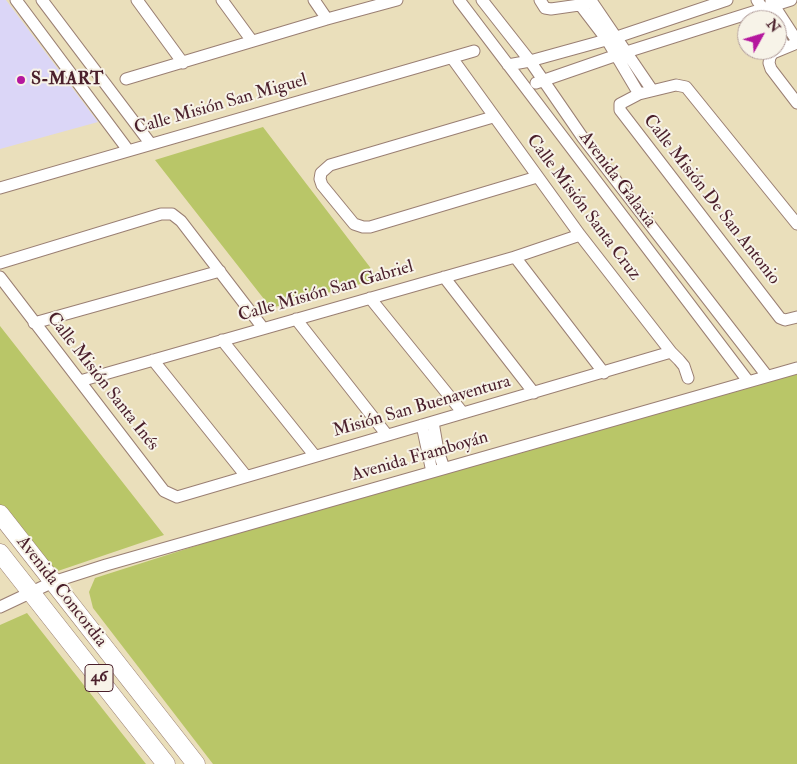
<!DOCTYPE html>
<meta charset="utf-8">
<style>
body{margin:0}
#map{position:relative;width:797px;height:764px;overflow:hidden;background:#eadfbb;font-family:"IM FELL Double Pica",serif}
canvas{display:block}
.north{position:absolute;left:737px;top:10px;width:50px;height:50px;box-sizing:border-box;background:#f7f3e8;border:1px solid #b29e9c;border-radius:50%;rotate:51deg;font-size:14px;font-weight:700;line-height:20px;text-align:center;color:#4a1f2b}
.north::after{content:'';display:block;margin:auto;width:18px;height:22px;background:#b5179e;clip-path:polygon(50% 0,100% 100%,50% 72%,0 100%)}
</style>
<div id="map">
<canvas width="797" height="764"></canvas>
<div class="north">N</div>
</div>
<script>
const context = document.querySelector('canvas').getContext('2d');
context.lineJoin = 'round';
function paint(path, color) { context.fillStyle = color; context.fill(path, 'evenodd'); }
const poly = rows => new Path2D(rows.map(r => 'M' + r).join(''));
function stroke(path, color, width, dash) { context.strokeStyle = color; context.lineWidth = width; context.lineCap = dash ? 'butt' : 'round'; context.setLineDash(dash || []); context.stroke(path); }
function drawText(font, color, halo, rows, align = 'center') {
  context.font = font + ' "IM FELL Double Pica",serif'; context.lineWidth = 4; context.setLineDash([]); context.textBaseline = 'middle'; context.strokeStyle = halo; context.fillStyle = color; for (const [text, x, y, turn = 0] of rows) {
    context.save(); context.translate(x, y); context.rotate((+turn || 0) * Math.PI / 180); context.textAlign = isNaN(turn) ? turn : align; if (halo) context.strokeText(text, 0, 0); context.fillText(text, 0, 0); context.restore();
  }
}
const built = poly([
 [0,0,6,0,98,122,0,149]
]);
const green = poly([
 [263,127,379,279,271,308,155,160],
 [0,326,164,535,52,573,0,505],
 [797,374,797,764,213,764,93,608,89,592,95,578,305,511],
 [27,613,146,764,0,764,0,625]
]);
const street = poly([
 [16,0,128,150],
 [42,0,150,143],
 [137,0,183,63],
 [222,0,252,41],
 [314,0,327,19],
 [459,0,748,381],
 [482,0,530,61,583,138,767,376],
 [540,0,545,8,551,9,586,4],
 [757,0,770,20],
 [771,1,797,41],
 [592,2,652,90],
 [581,6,607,40,639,94],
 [777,32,785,47],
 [797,43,773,53,770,57,769,63,771,69,797,103],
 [452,58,580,235,671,352,679,360,684,366,688,378],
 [508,65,530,61,617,37,727,0],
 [126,79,327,19,397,0],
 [536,83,617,55,791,0],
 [493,117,330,165,321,173,320,179,322,185,354,224,363,227,370,227,537,177],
 [0,188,474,51],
 [797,224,686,87,676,85,639,94,620,104,620,110,780,318,785,320,797,317],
 [515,257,604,373],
 [0,263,161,214,172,214,181,221,263,328],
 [0,277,164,491,177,497,671,352],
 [444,277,534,393],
 [370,298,463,413],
 [296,319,387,435],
 [34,323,220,271],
 [222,340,315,456],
 [153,360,246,476],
 [80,381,515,257,580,235],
 [433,422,438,451,444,468],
 [422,425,432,472],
 [0,607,53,582,106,565,797,368]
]);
const primary = poly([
 [0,514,196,764],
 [0,553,166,764]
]);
const markers = [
 [21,80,5,"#b5179e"]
];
const shields = [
 [99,678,28]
];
const shieldNames = [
 ["46",99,678]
];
const poiNames = [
 ["S-MART",31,80]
];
const streetNames = [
 ["Calle Misión San Miguel",221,105,-16],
 ["Avenida Galaxia",617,180,53],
 ["Calle Misión De San Antonio",711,200,52],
 ["Calle Misión Santa Cruz",583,208,53],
 ["Calle Misión San Gabriel",326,292,-16],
 ["Calle Misión Santa Inés",102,382,52],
 ["Misión San Buenaventura",422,407,-16],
 ["Avenida Framboyán",420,457,-16],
 ["Avenida Concordia",61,592,52]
];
paint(built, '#dbd6f7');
paint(green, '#b9c668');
stroke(street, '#9a7f73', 13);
stroke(primary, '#9a7f73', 19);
stroke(street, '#fff', 11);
stroke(primary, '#fff', 18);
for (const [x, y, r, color] of markers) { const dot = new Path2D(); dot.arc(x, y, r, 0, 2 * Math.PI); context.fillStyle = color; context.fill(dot); stroke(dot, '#f7f3e8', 2); }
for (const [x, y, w] of shields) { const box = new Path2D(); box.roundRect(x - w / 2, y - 13.5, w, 27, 4); context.fillStyle = '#f7f3e8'; context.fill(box); stroke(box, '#4a1f2b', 1); }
drawText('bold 16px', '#4a1f2b', null, shieldNames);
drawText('bold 18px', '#4a1f2b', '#f7f3e8', poiNames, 'left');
drawText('18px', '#4a1f2b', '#f7f3e8', streetNames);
</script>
